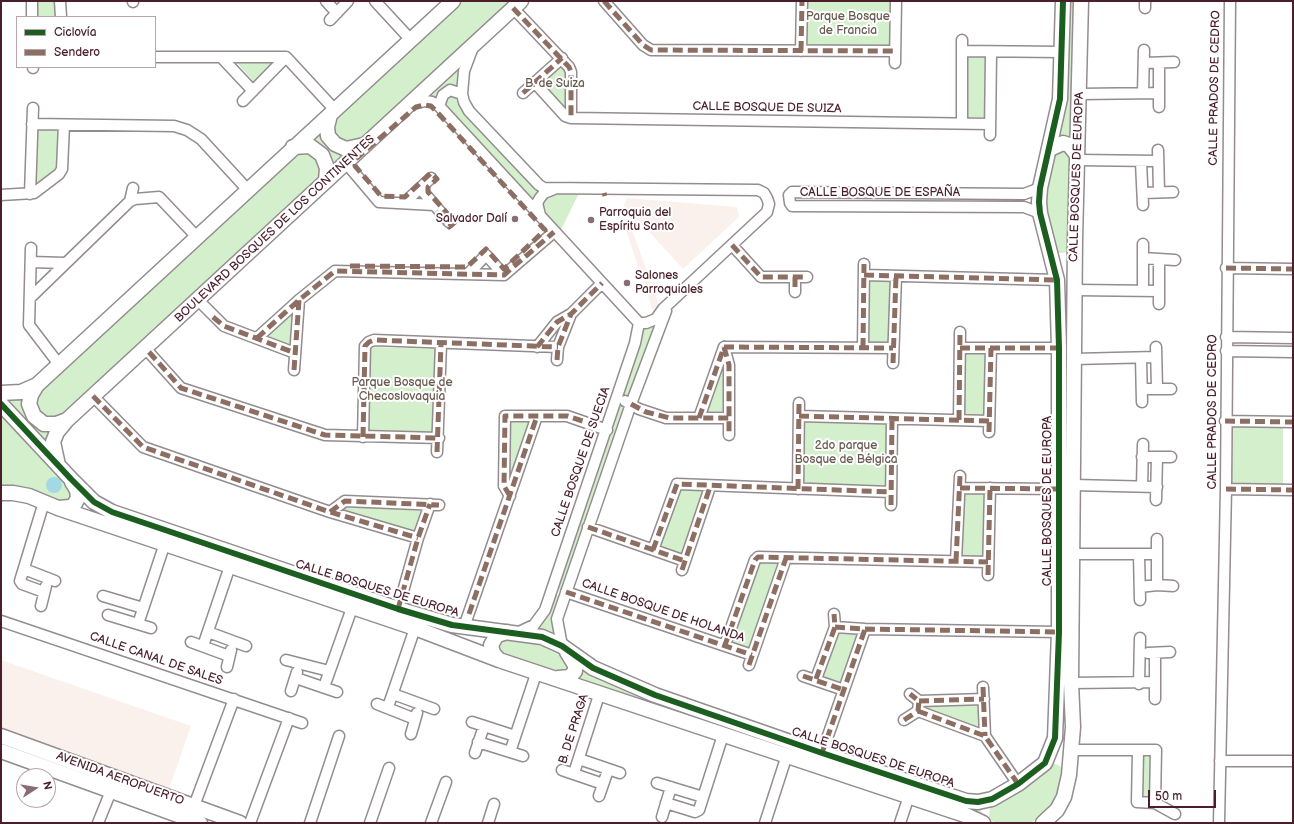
<!DOCTYPE html>
<meta charset="utf-8">
<style>
body{margin:0}
#map{position:relative;width:1294px;height:824px;overflow:hidden;background:#fff;font-family:"Balsamiq Sans",sans-serif}
canvas{display:block}
.frame{position:absolute;inset:0;border:2px solid #4a1f2b;pointer-events:none}
.legend{position:absolute;left:16px;top:16px;width:140px;height:52px;box-sizing:border-box;background:#fff;border:1px solid #b7a5aa;margin:0;padding:5px 7px;list-style:none;font-size:12px;color:#4a1f2b}
.legend li{display:flex;align-items:center;gap:8px;height:20px}
.legend b{width:20px;border:1px solid #b7a5aa}
.north{position:absolute;left:16px;top:768px;width:40px;height:40px;box-sizing:border-box;background:#fff;border:1px solid #b7a5aa;border-radius:50%;rotate:78deg;font-size:11px;font-weight:700;line-height:16px;text-align:center;color:#4a1f2b}
.north::after{content:'';display:block;margin:auto;width:14px;height:18px;background:#896d75;clip-path:polygon(50% 0,100% 100%,50% 72%,0 100%)}
.scale{position:absolute;left:1148px;top:790px;width:68px;height:18px;box-sizing:border-box;border:2px solid #4a1f2b;border-top:0;padding-left:5px;font-size:12px;line-height:14px;white-space:nowrap;color:#4a1f2b;-webkit-text-stroke:3px #fff;paint-order:stroke}
</style>
<div id="map">
<canvas width="1294" height="824"></canvas>
<div class="frame"></div>
<ul class="legend">
<li><b style="height:5px;background:#1b5e20"></b>Ciclovía</li>
<li><b style="height:5px;background:#8d6e63"></b>Sendero</li>
</ul>
<div class="north">N</div>
<div class="scale">50 m</div>
</div>
<script>
const context = document.querySelector('canvas').getContext('2d');
context.lineJoin = 'round';
function paint(path, color) { context.fillStyle = color; context.fill(path, 'evenodd'); }
const poly = rows => new Path2D(rows.map(r => 'M' + r).join(''));
function stroke(path, color, width, dash) { context.strokeStyle = color; context.lineWidth = width; context.lineCap = dash ? 'butt' : 'round'; context.setLineDash(dash || []); context.stroke(path); }
function drawText(font, color, halo, rows, align = 'center') {
  context.font = font + ' "Balsamiq Sans",sans-serif'; context.lineWidth = 4; context.setLineDash([]); context.textBaseline = 'middle'; context.strokeStyle = halo; context.fillStyle = color; for (const [text, x, y, turn = 0] of rows) {
    context.save(); context.translate(x, y); context.rotate((+turn || 0) * Math.PI / 180); context.textAlign = isNaN(turn) ? turn : align; if (halo) context.strokeText(text, 0, 0); context.fillText(text, 0, 0); context.restore();
  }
}
const built = poly([
 [627,198,737,207,739,217,683,269,643,225,637,223,626,211,624,205],
 [620,212,631,227,660,308,654,314],
 [1,660,191,726,169,789,1,729]
]);
const green = poly([
 [37,1,58,1,58,17,37,17],
 [460,1,513,1,354,146,330,136,335,116],
 [805,1,892,1,891,47,803,46],
 [1066,1,1078,1,1076,146,1056,141],
 [470,52,459,87,437,101,424,97],
 [968,55,987,56,987,117,966,117],
 [275,60,254,82,237,63],
 [562,65,568,71,567,104,563,111,539,82],
 [446,95,456,95,459,105,536,188,538,192,537,197,528,199,443,102],
 [326,125,349,153,332,168,332,159,329,152,317,142,308,140],
 [39,127,60,129,59,170,36,189,33,184,35,130],
 [1060,147,1072,155,1069,251,1063,253,1057,253,1052,248,1044,202,1054,152],
 [301,150,321,160,320,178,63,419,55,421,36,413,34,394],
 [555,193,579,193,561,230,543,210,543,202,548,196],
 [869,280,893,280,891,344,869,344],
 [294,309,291,347,265,337],
 [659,322,628,397,625,397,623,395,624,391,642,327],
 [369,347,437,349,435,432,367,431],
 [963,351,989,352,987,415,963,415],
 [722,365,727,373,727,411,705,412],
 [25,395,26,399,51,428,52,451,3,397],
 [620,404,626,407,563,588,558,590,556,588,618,407],
 [1,411,67,482,71,498,65,504,1,487],
 [509,419,532,420,510,480,508,480],
 [803,421,890,423,890,486,801,484],
 [1231,427,1283,427,1283,484,1231,484],
 [679,488,705,491,684,555,659,546],
 [964,491,988,493,987,541,982,557,961,556],
 [344,506,394,509,425,511,415,539,338,511],
 [763,559,782,562,750,652,730,645,755,564],
 [555,593,560,597,553,619,554,637,534,629],
 [862,632,841,686,820,678,836,634],
 [504,637,548,644,572,661,564,676,502,655,498,652,497,642],
 [579,664,981,809,983,821,573,678,578,677,582,673],
 [980,702,981,730,923,711,924,703],
 [1154,752,1152,798,1139,798,1141,753],
 [1055,764,1060,766,1063,770,1056,802,1043,816,1030,823,996,823,992,821,989,817,990,807,1047,765]
]);
const water = poly([
 '46 485a8 8 0 1 1 16 0a8 8 0 1 1-16 0Z'
]);
const street = poly([
 [32,1,32,17],
 [60,1,61,17],
 [133,1,133,2],
 [326,1,337,13],
 [375,1,411,40],
 [604,1,643,45,651,50,895,51],
 [1145,1,1145,8],
 [513,8,569,67,571,72,571,118],
 [330,20,348,1],
 [473,47,464,71,462,94,464,102,469,111,539,185,544,188,758,190,764,193,767,198,769,204,767,212,663,309,656,319,646,323,639,323],
 [801,51,802,1],
 [962,51,1063,52],
 [155,57,286,57,335,110],
 [222,58,253,91],
 [895,63,896,1],
 [1144,63,1174,62],
 [1159,63,1159,107],
 [33,67,33,68],
 [535,83,565,116,571,118,990,124],
 [523,93,562,58],
 [1143,93,1144,50],
 [1080,94,1158,93],
 [243,101,286,57],
 [409,105,425,101,432,102,439,106,639,323],
 [439,106,443,95,450,90,462,94],
 [962,123,962,40],
 [32,124,174,126,187,130,201,139,247,189],
 [990,135,991,53],
 [1158,150,1159,192],
 [1077,160,1157,161],
 [1141,162,1143,205],
 [346,163,379,202,434,205],
 [420,188,449,222],
 [1143,193,1173,192],
 [30,194,33,108],
 [1,195,34,193,59,174,62,169,64,125],
 [130,201,133,188],
 [404,203,431,178],
 [1040,213,1024,207,792,206,790,203,789,195,792,192,1024,194,1040,188],
 [540,215,537,203,540,198,544,193,554,189],
 [732,245,761,277,807,277],
 [31,248,29,325,58,363],
 [1143,258,1175,260],
 [31,262,65,263],
 [1226,268,1293,269],
 [469,273,486,255,504,275],
 [864,275,1057,280],
 [795,277,795,292],
 [1075,290,1159,291],
 [1143,291,1143,244],
 [30,298,130,201,135,199,159,197,196,236],
 [198,300,224,326,295,353],
 [1159,304,1159,259],
 [1226,337,1293,338],
 [257,338,299,300,335,271,504,275,554,232],
 [537,347,557,322,571,314,602,283],
 [724,347,893,348],
 [724,347,729,365,729,435],
 [1156,347,1157,389],
 [145,348,181,388,325,435,439,438],
 [863,348,864,264],
 [960,348,1059,348],
 [1226,351,1293,352],
 [1141,358,1142,402],
 [1074,359,1156,357],
 [557,360,558,347,571,314],
 [893,363,896,276],
 [294,370,299,300],
 [1142,389,1171,389],
 [93,396,143,447,330,512,418,538],
 [625,401,639,409,666,418,729,418],
 [799,416,989,421],
 [699,418,724,347],
 [959,420,960,332],
 [1225,421,1293,422],
 [989,432,991,348],
 [363,437,365,346,369,342,374,340,558,347],
 [437,452,441,344],
 [1142,457,1171,457],
 [1073,485,1157,487],
 [1142,486,1143,444],
 [960,488,1058,489],
 [798,489,799,403],
 [1226,489,1293,490],
 [510,496,504,486,505,416,567,416,607,430],
 [1156,500,1157,457],
 [891,505,892,419],
 [330,512,345,501,439,505],
 [588,527,685,561],
 [1157,539,1157,585],
 [653,550,677,484,891,492],
 [1073,554,1157,554],
 [1139,554,1140,600],
 [956,561,960,476],
 [24,569,55,581],
 [682,570,710,487],
 [988,575,990,488],
 [1140,587,1157,585,1173,586],
 [44,592,22,584,20,581,44,502],
 [566,592,752,655],
 [103,596,143,608],
 [41,606,46,586],
 [398,609,418,538,430,504],
 [108,615,151,628],
 [1,621,302,723],
 [138,624,165,543],
 [464,627,537,416],
 [835,627,865,629,1059,632],
 [208,632,246,646],
 [517,633,534,625,545,610,635,343,639,323],
 [191,642,229,656],
 [725,645,755,560,758,557,988,562],
 [203,646,230,566],
 [562,646,557,619,631,404,666,311],
 [1148,653,1170,652],
 [1155,653,1155,699],
 [286,660,329,671],
 [749,665,786,558],
 [227,667,231,650],
 [803,676,844,690],
 [296,678,337,692],
 [816,679,835,627,834,614],
 [1071,683,1155,682],
 [1139,684,1140,638],
 [324,687,352,608],
 [983,687,985,736],
 [291,691,297,672],
 [393,694,434,709],
 [919,701,984,699],
 [377,704,415,719],
 [388,707,415,628],
 [918,711,985,736,1018,784],
 [904,720,918,711,919,701,910,694],
 [472,722,515,736],
 [411,734,417,713],
 [478,742,523,756],
 [1071,750,1156,750,1155,803],
 [1138,750,1137,802,1155,803,1175,814],
 [510,752,537,671],
 [475,753,484,726],
 [822,753,865,629],
 [579,759,620,773],
 [1220,761,1293,761],
 [562,770,603,784],
 [574,773,600,692],
 [657,783,703,797],
 [599,796,608,770],
 [666,803,695,812,699,810,723,735],
 [194,806,234,699],
 [662,817,671,787],
 [98,823,111,791],
 [250,823,289,718],
 [310,823,339,736],
 [370,823,389,768],
 [431,823,446,782],
 [488,823,494,804],
 [765,823,787,755],
 [900,823,909,796],
 [1219,823,1226,489,1230,1]
]);
const secondary = poly([
 [330,115,327,127,328,136,335,144,346,149,364,145],
 [293,147,310,146,322,155,327,168,326,181],
 [1050,149,1063,143,1069,145,1077,155],
 [37,385,31,395,29,404,34,416,44,424,56,424,67,420],
 [1,393,21,392,37,385,453,1],
 [1,404,71,479,94,502,112,512,398,609,452,625,542,637,562,646,593,668,655,695,822,753,966,801,978,802,992,799,1018,784,1045,763,1055,738,1059,632,1059,348,1057,280,1040,213,1039,202,1040,188,1060,99,1063,1],
 [58,465,53,442,57,432,67,420,521,1],
 [1,493,13,493,29,496,58,508,415,628,499,660,968,816,983,823],
 [58,508,70,507,74,505,78,498,77,490,72,482],
 [499,660,493,653,491,645,497,635,507,632],
 [558,678,570,677,575,671,575,665,567,652],
 [1,736,240,823],
 [1,751,200,823],
 [1043,823,1057,810,1064,797,1069,775,1073,727,1071,683,1075,240,1081,1]
]);
const quiet = poly([
 [604,1,643,45,651,50,895,51],
 [513,8,569,67,571,72,571,118],
 [801,51,802,1],
 [523,93,562,58],
 [604,193,605,196],
 [732,245,761,277,807,277],
 [350,266,467,267,486,249,504,269,545,230,437,112,431,106,424,105,416,107,365,151,356,159,355,166,381,196,405,197,431,173,437,179,428,187,428,192,455,222,449,227,436,211],
 [1226,268,1293,269],
 [864,275,1057,280],
 [795,277,795,292],
 [213,317,224,326,295,353],
 [257,338,299,300,335,271,504,275,554,232],
 [537,347,557,322,571,314,602,283],
 [724,347,893,348],
 [724,347,729,365,729,435],
 [863,348,864,264],
 [960,348,1059,348],
 [149,352,181,388,325,435,439,438],
 [557,360,558,347,571,314],
 [893,363,896,276],
 [294,370,299,300],
 [93,396,143,447,330,512,418,538],
 [631,404,646,412,670,418,729,418],
 [799,416,989,421],
 [699,418,724,347],
 [959,420,960,332],
 [1225,421,1293,422],
 [989,432,991,348],
 [363,437,365,346,369,342,374,340,558,347],
 [437,452,441,344],
 [960,488,1058,489],
 [798,489,799,403],
 [1226,489,1293,490],
 [510,496,504,486,505,416,567,416,595,425],
 [891,505,892,419],
 [330,512,345,501,439,505],
 [588,527,685,561],
 [653,550,677,484,891,492],
 [956,561,960,476],
 [682,570,710,487],
 [988,575,990,488],
 [566,592,752,655],
 [398,609,418,538,430,504],
 [469,614,537,416],
 [835,627,865,629,1059,632],
 [725,645,755,560,758,557,988,562],
 [749,665,786,558],
 [803,676,844,690],
 [816,679,835,627,834,614],
 [983,687,985,736],
 [919,701,984,699],
 [918,711,985,736,1018,784],
 [904,720,918,711,919,701,910,694],
 [822,753,865,629]
]);
const cycleway = poly([
 [1,404,71,479,94,502,112,512,398,609,452,625,542,637,562,646,593,668,655,695,822,753,966,801,978,802,992,799,1018,784,1045,763,1055,738,1059,632,1059,348,1057,280,1040,213,1039,202,1040,188,1060,99,1063,1]
]);
const markers = [
 [515,219,4,"#896d75"],
 [591,220,4,"#896d75"],
 [627,283,4,"#896d75"]
];
const parkNames = [
 ["Parque Bosque",848,17],
 ["de Francia",848,31],
 ["B. de Suiza",555,84],
 ["Parque Bosque de",402,383],
 ["Checoslovaquia",402,397],
 ["2do parque",846,446],
 ["Bosque de Bélgica",846,460]
];
const streetNames = [
 ["CALLE PRADOS DE CEDRO",1215,88,-89],
 ["CALLE BOSQUE DE SUIZA",767,108,1],
 ["CALLE BOSQUES DE EUROPA",1077,177,-88],
 ["CALLE BOSQUE DE ESPAÑA",880,193],
 ["BOULEVARD BOSQUES DE LOS CONTINENTES",275,229,-43],
 ["CALLE PRADOS DE CEDRO",1213,412,-90],
 ["CALLE BOSQUE DE SUECIA",581,462,-71],
 ["CALLE BOSQUES DE EUROPA",1048,501,-90],
 ["CALLE BOSQUES DE EUROPA",377,589,17],
 ["CALLE BOSQUE DE HOLANDA",663,611,19],
 ["CALLE CANAL DE SALES",156,659,19],
 ["B. DE PRAGA",574,729,-72],
 ["CALLE BOSQUES DE EUROPA",873,758,18],
 ["AVENIDA AEROPUERTO",120,779,20]
];
const poiNames = [
 ["Parroquia del",599,213],
 ["Espíritu Santo",599,227],
 ["Salvador Dalí",507,219,"right"],
 ["Salones",635,276],
 ["Parroquiales",635,290]
];
paint(built, '#faf1ed');
paint(green, '#d3efcc');
paint(water, '#a3d9e4');
stroke(street, '#948c8e', 13);
stroke(secondary, '#948c8e', 17);
stroke(street, '#fff', 10);
stroke(secondary, '#fff', 14);
stroke(quiet, '#8d6e63', 5, [10, 5]);
stroke(cycleway, '#1b5e20', 6);
for (const [x, y, r, color] of markers) { const dot = new Path2D(); dot.arc(x, y, r, 0, 2 * Math.PI); context.fillStyle = color; context.fill(dot); stroke(dot, '#fff', 1.5); }
drawText('12px', '#685a4f', '#fff', parkNames);
drawText('12px', '#4a1f2b', '#fff', streetNames);
drawText('12px', '#4a1f2b', '#fff', poiNames, 'left');
</script>
